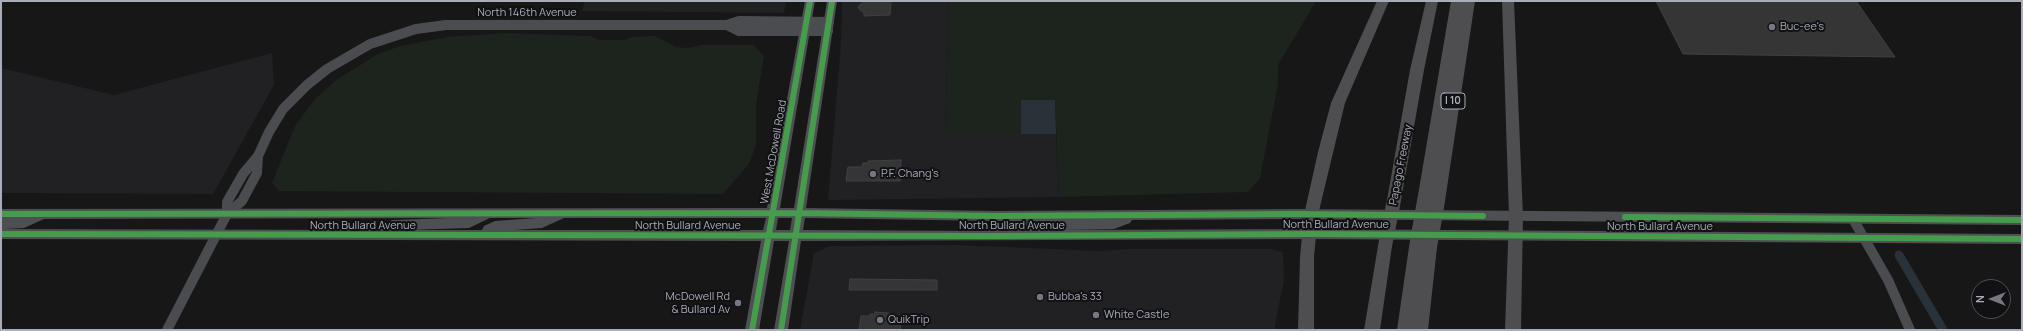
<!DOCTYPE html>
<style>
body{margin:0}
#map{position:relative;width:2023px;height:331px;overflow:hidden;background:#171717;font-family:Manrope,sans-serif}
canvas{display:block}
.frame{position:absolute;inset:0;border:2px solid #a8adb8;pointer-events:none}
.north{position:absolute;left:1971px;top:279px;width:40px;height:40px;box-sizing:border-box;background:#111113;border:1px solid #4d4f55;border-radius:50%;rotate:270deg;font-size:11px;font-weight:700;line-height:16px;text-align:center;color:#a8adb8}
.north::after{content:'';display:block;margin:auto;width:14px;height:18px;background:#757880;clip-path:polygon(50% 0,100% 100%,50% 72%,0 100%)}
</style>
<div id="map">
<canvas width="2023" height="331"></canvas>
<div class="frame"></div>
<div class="north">N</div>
</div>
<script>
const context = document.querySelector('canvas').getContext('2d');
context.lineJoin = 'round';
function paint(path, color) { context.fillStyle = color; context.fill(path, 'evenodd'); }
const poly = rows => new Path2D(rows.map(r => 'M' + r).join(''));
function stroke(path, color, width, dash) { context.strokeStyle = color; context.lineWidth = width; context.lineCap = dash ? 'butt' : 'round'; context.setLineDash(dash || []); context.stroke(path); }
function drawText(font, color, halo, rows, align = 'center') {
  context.font = font + ' Manrope,sans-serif'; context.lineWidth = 4; context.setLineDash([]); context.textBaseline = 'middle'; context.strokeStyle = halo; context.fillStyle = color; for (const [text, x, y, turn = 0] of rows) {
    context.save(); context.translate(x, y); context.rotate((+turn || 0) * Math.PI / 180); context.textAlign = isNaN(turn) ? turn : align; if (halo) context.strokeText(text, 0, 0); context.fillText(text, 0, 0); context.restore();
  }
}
const built = poly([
 [585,1,786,1,784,13,582,11],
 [842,1,949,1,945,134,1056,134,1059,197,828,200,841,43],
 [272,53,274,85,213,194,1,193,1,68,114,95],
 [957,245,1099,251,1126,249,1270,249,1283,252,1284,280,1274,330,800,330,814,253,830,246]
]);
const green = poly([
 [949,1,1316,1,1278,65,1278,84,1260,178,1248,192,1059,197,1055,100,1021,100,1021,134,945,134],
 [506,33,590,36,599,40,624,40,631,37,655,36,676,47,688,48,701,45,754,45,764,56,756,105,756,145,749,164,723,194,279,191,272,183,295,126,315,99,336,80,378,54,400,46,448,37]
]);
const water = poly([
 [1021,100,1055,100,1056,134,1021,134]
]);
const canal = poly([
 [1899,255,1943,330]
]);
const building = poly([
 [864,1,891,1,890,15,864,16,864,13,860,10,858,7,864,1],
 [1656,1,1856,1,1895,57,1683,54,1656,1],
 [901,160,900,181,846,181,848,167,862,167,863,163,868,163,868,161,901,160],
 [850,279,937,280,937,290,849,290,850,279],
 [875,312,888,313,891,314,891,316,901,316,900,330,859,330,861,316,870,316,870,314,875,314,875,312]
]);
const minor = poly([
 [727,25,739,31,828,31],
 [227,214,227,202,243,174,258,156],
 [1853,219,1888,280,1910,330],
 [167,330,227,214,242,201,257,173,258,156,269,132,283,109,307,85,327,69,370,44,416,29,446,25,727,25,739,21,829,22]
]);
const major = poly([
 [805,1,815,1,780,208,794,208,827,1,837,1,806,208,997,211,1296,209,2022,215,2022,225,1296,219,1132,220,1130,223,1114,229,1065,230,1309,229,2022,234,2022,244,1309,239,801,241,788,330,774,330,789,241,774,241,759,330,745,330,761,241,1,239,1,209,767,208,805,1],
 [450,218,392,220,372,230,5,229,24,228,44,219,450,218],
 [490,218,536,218,495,221,484,226,482,230,407,230,469,228,490,218],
 [564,218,766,218,763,230,514,230,542,228,564,218],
 [778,218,792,218,790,230,776,230,778,218],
 [805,218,997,221,1051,221,1004,222,992,226,989,231,803,230,805,218]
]);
const highway = poly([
 [1377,1,1389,1,1345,103,1318,215,1314,257,1314,330,1298,330,1300,257,1304,215,1318,152,1331,103,1377,1],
 [1426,1,1438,1,1424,70,1401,200,1399,204,1394,206,1389,204,1387,200,1410,70,1426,1],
 [1451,1,1475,1,1445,201,1443,205,1438,207,1433,205,1431,201,1429,205,1424,207,1419,205,1417,201,1451,1],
 [1502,1,1514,1,1523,216,1521,330,1505,330,1509,216,1502,1],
 [1385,240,1390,242,1392,246,1380,330,1364,330,1378,246,1380,242,1385,240],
 [1416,241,1421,243,1423,246,1425,243,1430,241,1435,243,1437,247,1428,330,1397,330,1409,247,1411,243,1416,241]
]);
const highwayBridge = poly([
 [1385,246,1394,200],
 [1416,247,1424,201],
 [1430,247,1438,201]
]);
const cycleway = poly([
 [1,214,800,213,997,216,1296,214,1483,216],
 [1625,217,2022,220],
 [1,234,995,236,1309,234,2022,239],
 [752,330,810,1],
 [781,330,832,1]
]);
const markers = [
 [1772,27,4,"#757880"],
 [873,174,4,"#757880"],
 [1040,297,4,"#757880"],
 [738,303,4,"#757880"],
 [1096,315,4,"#757880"],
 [880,320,4,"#757880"]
];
const shields = [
 [1453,101,24]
];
const shieldNames = [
 ["I 10",1453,101]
];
const streetNames = [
 ["North 146th Avenue",527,13],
 ["West McDowell Road",774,152,-80],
 ["Papago Freeway",1401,165,-79],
 ["North Bullard Avenue",1336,225],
 ["North Bullard Avenue",363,226],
 ["North Bullard Avenue",688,226],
 ["North Bullard Avenue",1012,226],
 ["North Bullard Avenue",1660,227]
];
const poiNames = [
 ["Buc-ee's",1780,27],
 ["P.F. Chang's",881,174],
 ["McDowell Rd",730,297,"right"],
 ["& Bullard Av",730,310,"right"],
 ["Bubba's 33",1048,297],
 ["White Castle",1104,315],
 ["QuikTrip",888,320]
];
paint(built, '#212123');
paint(green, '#1d241e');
paint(water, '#2a3239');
stroke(canal, '#2a3239', 9);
paint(building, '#353536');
stroke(building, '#3f4043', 1);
stroke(minor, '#4b4c50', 10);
paint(major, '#4d4f52');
paint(highway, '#4e4e51');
stroke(highwayBridge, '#4e4e51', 14);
stroke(cycleway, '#469c4c', 6);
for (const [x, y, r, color] of markers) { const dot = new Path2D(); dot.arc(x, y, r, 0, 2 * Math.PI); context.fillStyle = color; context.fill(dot); stroke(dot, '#111113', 1.5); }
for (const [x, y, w] of shields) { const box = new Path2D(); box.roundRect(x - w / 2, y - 8, w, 16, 3); context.fillStyle = '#111113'; context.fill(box); stroke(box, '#a8adb8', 1); }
drawText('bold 10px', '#a8adb8', null, shieldNames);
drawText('11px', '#a8adb8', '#111113', streetNames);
drawText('11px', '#a8adb8', '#111113', poiNames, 'left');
</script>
